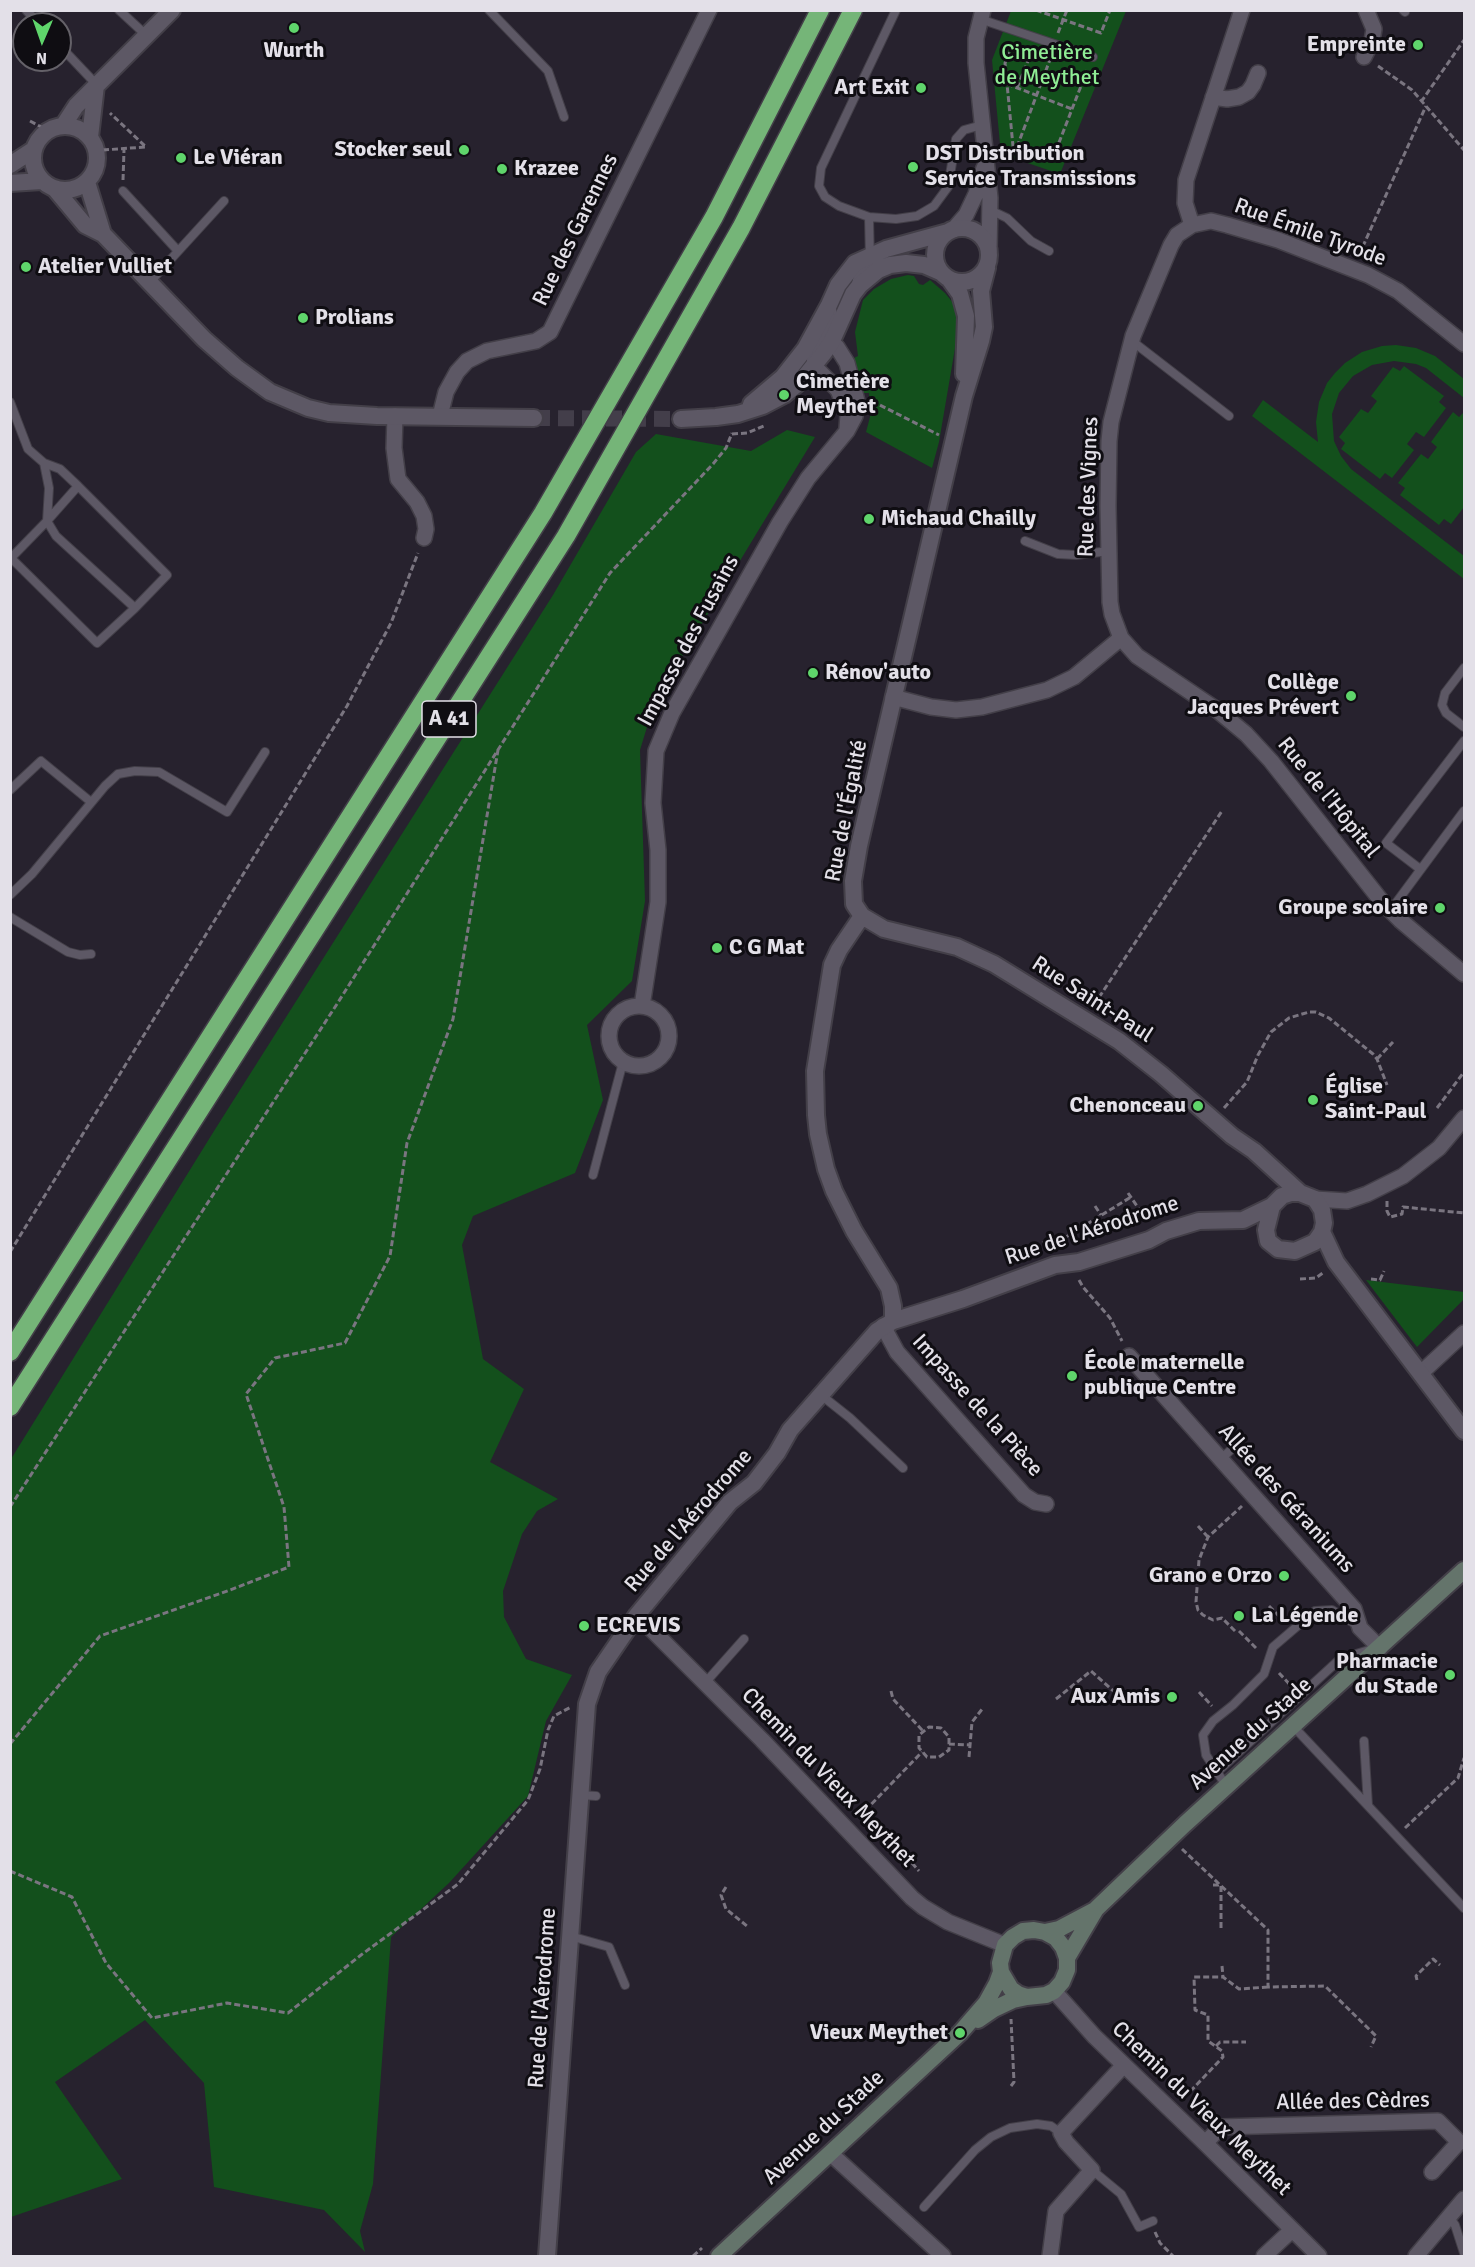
<!DOCTYPE html>
<meta charset="utf-8">
<style>
body{margin:0}
#map{position:relative;width:1475px;height:2267px;overflow:hidden;background:#27222e;font-family:Signika,sans-serif}
canvas{display:block}
.frame{position:absolute;inset:0;border:12px solid #e3e0e8;pointer-events:none}
.north{position:absolute;left:12px;top:12px;width:60px;height:60px;box-sizing:border-box;background:#0f0d12;border:2px solid #646168;border-radius:50%;rotate:182deg;font-size:16px;font-weight:700;line-height:24px;text-align:center;color:#e3e0e8}
.north::after{content:'';display:block;margin:auto;width:21px;height:27px;background:#5fd56b;clip-path:polygon(50% 0,100% 100%,50% 72%,0 100%)}
</style>
<div id="map">
<canvas width="1475" height="2267"></canvas>
<div class="frame"></div>
<div class="north">N</div>
</div>
<script>
const context = document.querySelector('canvas').getContext('2d');
context.lineJoin = 'round';
function paint(path, color) { context.fillStyle = color; context.fill(path, 'evenodd'); }
const poly = rows => new Path2D(rows.map(r => 'M' + r).join(''));
function stroke(path, color, width, dash) { context.strokeStyle = color; context.lineWidth = width; context.lineCap = dash ? 'butt' : 'round'; context.setLineDash(dash || []); context.stroke(path); }
function drawText(font, color, halo, rows, align = 'center') {
  context.font = font + ' Signika,sans-serif'; context.lineWidth = 6; context.setLineDash([]); context.textBaseline = 'middle'; context.strokeStyle = halo; context.fillStyle = color; for (const [text, x, y, turn = 0] of rows) {
    context.save(); context.translate(x, y); context.rotate((+turn || 0) * Math.PI / 180); context.textAlign = isNaN(turn) ? turn : align; if (halo) context.strokeText(text, 0, 0); context.fillText(text, 0, 0); context.restore();
  }
}
const green = poly([
 [1011,11,1126,11,1060,174,1001,154,992,60],
 [908,275,914,276,919,284,923,285,930,280,945,293,954,304,960,319,939,442,932,468,866,432,870,417,869,393,862,393,852,359,858,356,855,332,863,300,874,289,891,279],
 [1396,345,1416,348,1435,356,1464,379,1464,398,1426,368,1416,364,1394,361,1372,365,1353,376,1339,393,1332,414,1334,441,1341,456,1351,469,1464,556,1464,579,1252,416,1263,400,1318,442,1316,422,1319,402,1327,383,1335,373,1345,363,1362,352,1382,346],
 [1404,366,1444,396,1439,402,1446,408,1424,437,1416,432,1407,444,1414,450,1392,478,1385,473,1380,479,1341,449,1345,443,1339,437,1361,409,1368,413,1377,401,1371,396,1393,367,1400,371],
 [1453,412,1459,417,1464,412,1464,507,1451,524,1444,519,1439,525,1400,495,1405,488,1398,483,1421,454,1428,459,1437,447,1431,442],
 [787,430,815,437,655,701,640,750,645,901,632,981,587,1025,603,1100,575,1173,473,1216,462,1245,483,1359,524,1389,490,1462,558,1499,537,1511,522,1534,503,1591,504,1617,526,1659,572,1675,546,1721,528,1796,449,1883,391,1937,373,2184,360,2231,365,2252,324,2210,214,2187,204,2083,145,2020,55,2082,122,2179,11,2217,11,1459,214,1131,553,595,636,452,656,434,751,451],
 [1366,1280,1464,1292,1464,1299,1417,1347]
]);
const tertiaryTunnel = poly([
 [534,418,681,419]
]);
const path = poly([
 [1036,10,1101,33,1110,10],
 [1058,33,1067,10],
 [1013,44,1005,63,1013,146,1017,147,1053,158,1088,68],
 [1378,66,1412,90,1464,150],
 [1007,84,1072,109],
 [1017,88,1032,51],
 [1421,102,1464,40],
 [30,121,47,130],
 [1017,147,1051,57],
 [103,150,146,147,110,113],
 [123,180,124,150],
 [1359,255,1426,106],
 [872,401,939,435],
 [732,434,747,433,766,425],
 [1094,1005,1222,811],
 [1377,1059,1393,1042],
 [1224,1108,1247,1082,1258,1055,1271,1032,1289,1018,1309,1012,1316,1012,1329,1018,1373,1054,1377,1059,1387,1085],
 [1437,1108,1464,1072],
 [1128,1193,1148,1222],
 [1387,1201,1387,1211,1390,1217,1402,1214,1403,1207,1464,1213],
 [1095,1206,1101,1215],
 [1043,1241,1048,1249],
 [1048,1248,1131,1197],
 [10,1252,347,706,391,623,418,553],
 [1300,1279,1316,1278,1324,1272],
 [1371,1279,1380,1280,1384,1271],
 [1079,1280,1083,1287,1110,1318,1122,1341],
 [10,1507,337,1004,610,573,713,464,726,448,732,433],
 [1198,1526,1208,1537],
 [1269,1606,1284,1621],
 [1235,1631,1222,1618,1213,1620,1203,1615,1198,1610,1196,1602,1199,1560,1208,1537,1242,1506],
 [1239,1631,1258,1650],
 [1279,1673,1293,1688],
 [891,1691,893,1699,924,1732],
 [1199,1692,1212,1706],
 [1056,1699,1091,1671,1127,1703],
 [10,1744,100,1636,230,1590,289,1567,284,1507,246,1394,275,1358,345,1343,390,1256,407,1143,453,1019,498,750],
 [949,1744,949,1737,941,1728,929,1727,919,1735,919,1748,927,1757,939,1757,949,1750,949,1744,970,1745],
 [969,1757,972,1722,983,1708],
 [859,1817,922,1752],
 [1405,1828,1458,1778,1464,1758],
 [1182,1849,1268,1930,1268,1987,1325,1986,1376,2036,1371,2047],
 [911,1854,912,1863,919,1871],
 [10,1871,72,1897,106,1963,152,2018,227,2003,288,2013,361,1955,458,1884,528,1800,540,1769,548,1730,554,1716,571,1707],
 [1213,1885,1221,1885,1221,1928],
 [726,1887,721,1895,726,1909,747,1926],
 [1222,1966,1223,1977,1239,1989,1268,1987],
 [1417,1980,1416,1976,1433,1959,1440,1965],
 [1216,2046,1220,2042,1246,2042],
 [1011,2086,1014,2082,1011,2019],
 [1184,2098,1223,2057,1222,2051,1208,2041,1208,2015,1195,2010,1194,1977,1223,1977],
 [1155,2232,1160,2243,1173,2256],
 [693,2256,702,2248]
]);
const service = poly([
 [26,10,39,24],
 [119,10,146,35],
 [489,10,548,71,564,117],
 [896,10,821,168,819,186,825,197,839,206,869,217,896,219,917,216,934,206,948,187,956,139,964,130,982,125],
 [1403,10,1405,12],
 [980,19,1093,57],
 [60,46,96,84],
 [123,191,178,251],
 [990,210,1007,218,1031,241,1049,251],
 [150,282,224,201],
 [856,284,858,276,870,262,869,217],
 [1132,341,1229,416],
 [10,402,28,449,44,463,60,469,78,486],
 [44,463,49,488,47,521,56,536,135,608,167,575,78,486,47,521,11,558,97,643,135,608],
 [1025,541,1058,554,1076,555,1109,551],
 [1464,668,1445,693,1442,705,1446,713,1464,727],
 [10,790,41,761,91,802],
 [1420,869,1386,843,1464,741],
 [10,895,32,874,105,786,118,774,135,771,159,772,227,812,265,752],
 [1390,911,1464,811],
 [10,917,68,952,80,955,91,954],
 [593,1175,623,1062],
 [821,1395,850,1418,903,1468],
 [1221,1459,1235,1446],
 [705,1683,744,1639],
 [1293,1726,1464,1908],
 [1364,1741,1368,1805],
 [1216,1773,1340,1659,1369,1650],
 [1227,1787,1206,1755,1203,1735,1213,1721,1233,1705,1264,1674,1273,1647,1315,1611,1332,1610,1357,1625],
 [580,1795,596,1796],
 [570,1936,609,1947,625,1985],
 [1092,2170,1121,2194,1139,2227,1153,2221],
 [924,2207,975,2150,991,2137,1010,2128,1037,2124,1051,2126,1061,2133],
 [1449,2217,1455,2225,1464,2253]
]);
const minor = poly([
 [983,10,976,38,976,63,990,198,989,251],
 [1364,57,1372,41,1374,29,1366,10],
 [1213,97,1227,99,1239,97,1248,92,1253,85,1258,73],
 [1192,225,1185,203,1186,180,1242,10],
 [953,230,966,215,976,194,984,168],
 [829,311,829,321,815,354,814,366,838,390,848,415,847,428],
 [1464,344,1398,291,1368,275,1278,240,1227,225,1211,221,1192,225,1177,235,1171,245,1133,336,1111,422,1109,441,1108,506,1110,602,1112,614,1121,638,1137,656,1217,710,1246,734,1271,761,1383,903,1400,920,1464,974],
 [395,416,394,448,398,479,417,502,424,516,426,529,424,538],
 [440,416,446,392,457,372,467,361,487,351,536,341,550,332,709,10],
 [893,697,931,707,956,710,982,707,1024,696,1047,690,1074,677,1121,638],
 '609 1036a30 30 0 1 1 60 0a30 30 0 1 1-60 0Z',
 [642,1006,658,902,658,850,653,803,656,751,672,713,780,522,808,478,847,431,855,416,857,401,847,363,837,347,831,343],
 [1315,1199,1347,1201,1367,1194,1403,1176,1439,1148,1464,1118],
 [883,1326,897,1352,1024,1495,1035,1502,1046,1504],
 [1129,1356,1354,1609,1360,1628,1380,1648],
 [1421,1373,1464,1333],
 [637,1615,762,1740,912,1898,923,1907,948,1922,1005,1945],
 [1054,1991,1094,2036,1205,2143,1319,2256],
 [1205,2143,1221,2127,1438,2121,1459,2142,1432,2172],
 [830,2153,943,2256],
 [1050,2256,1056,2211,1092,2170,1066,2142,1061,2133,1124,2065],
 [1264,2256,1292,2230],
 [1416,2256,1464,2199]
]);
const tertiary = poly([
 '33 158a32 32 0 1 1 64 0a32 32 0 1 1-64 0Z',
 [63,126,76,106,172,10],
 [90,137,96,85],
 [10,165,33,150],
 [87,182,103,234,204,339,237,368,270,392,308,408,329,413,377,416,534,418],
 [10,183,42,181],
 [55,189,85,225,103,234],
 '935 255a27 27 0 1 1 54 0a27 27 0 1 1-54 0Z',
 [987,268,981,291,984,327,981,341,964,396,859,846,853,881,854,904,862,916,884,929,957,947,994,964,1119,1041,1161,1074,1232,1136,1254,1151,1300,1193],
 [950,280,960,294,966,316,964,374],
 [751,404,783,377,805,349,829,305,838,285,855,263,886,249,948,232],
 [681,419,716,417,738,414,763,406,784,395,802,380,823,354,831,343,853,294,860,285,878,270,890,265,906,263,924,265,940,272],
 [862,916,839,950,832,965,815,1071,816,1115,818,1134,826,1169,834,1191,854,1231,889,1288,893,1306,893,1321],
 [1291,1193,1300,1193,1315,1199,1322,1210,1324,1223,1322,1232,1315,1242,1295,1251,1278,1249,1268,1241,1266,1230,1272,1206,1282,1196,1291,1193],
 [1322,1232,1336,1262,1464,1431],
 [547,2256,587,1704,598,1672,637,1615,730,1502,754,1483,777,1453,790,1430,877,1331,893,1321,963,1299,1055,1265,1079,1262,1149,1240,1166,1231,1199,1221,1243,1220,1272,1206]
]);
const secondary = poly([
 [1045,1932,1056,1938,1063,1947,1067,1958,1067,1970,1062,1982,1054,1991,1046,1995,1027,1997,1018,1994,1011,1989,1001,1972,1000,1963,1005,1945,1013,1937,1023,1931,1034,1930,1045,1932,1059,1929,1093,1911],
 [1067,1958,1096,1909,1185,1824,1464,1570],
 [978,2020,994,2009,1013,2000,1027,1997],
 [719,2256,960,2033,986,2003,997,1983,1001,1972]
]);
const motorway = poly([
 [10,1352,543,513,714,217,820,10],
 [10,1407,566,536,741,228,853,10]
]);
const markers = [
 [294,28,6,"#5fd56b"],
 [1418,45,6,"#5fd56b"],
 [921,88,6,"#5fd56b"],
 [464,150,6,"#5fd56b"],
 [181,158,6,"#5fd56b"],
 [913,167,6,"#5fd56b"],
 [502,169,6,"#5fd56b"],
 [26,267,6,"#5fd56b"],
 [303,318,6,"#5fd56b"],
 [784,395,6,"#5fd56b"],
 [869,519,6,"#5fd56b"],
 [813,673,6,"#5fd56b"],
 [1351,696,6,"#5fd56b"],
 [1440,908,6,"#5fd56b"],
 [717,948,6,"#5fd56b"],
 [1313,1100,6,"#5fd56b"],
 [1198,1106,6,"#5fd56b"],
 [1072,1376,6,"#5fd56b"],
 [1284,1576,6,"#5fd56b"],
 [1239,1616,6,"#5fd56b"],
 [584,1626,6,"#5fd56b"],
 [1450,1675,6,"#5fd56b"],
 [1172,1697,6,"#5fd56b"],
 [960,2033,6,"#5fd56b"]
];
const shields = [
 [449,719,54]
];
const shieldNames = [
 ["A 41",449,719]
];
const poiNames = [
 ["Empreinte",1406,45,"right"],
 ["Wurth",294,51,"center"],
 ["Art Exit",909,88,"right"],
 ["Stocker seul",452,150,"right"],
 ["DST Distribution",925,154],
 ["Service Transmissions",925,179],
 ["Le Viéran",193,158],
 ["Krazee",514,169],
 ["Atelier Vulliet",38,267],
 ["Prolians",315,318],
 ["Cimetière",796,382],
 ["Meythet",796,407],
 ["Michaud Chailly",881,519],
 ["Rénov'auto",825,673],
 ["Collège",1339,683,"right"],
 ["Jacques Prévert",1339,708,"right"],
 ["Groupe scolaire",1428,908,"right"],
 ["C G Mat",729,948],
 ["Église",1325,1087],
 ["Saint-Paul",1325,1112],
 ["Chenonceau",1186,1106,"right"],
 ["École maternelle",1084,1363],
 ["publique Centre",1084,1388],
 ["Grano e Orzo",1272,1576,"right"],
 ["La Légende",1251,1616],
 ["ECREVIS",596,1626],
 ["Pharmacie",1438,1662,"right"],
 ["du Stade",1438,1687,"right"],
 ["Aux Amis",1160,1697,"right"],
 ["Vieux Meythet",948,2033,"right"]
];
const parkNames = [
 ["Cimetière",1047,53],
 ["de Meythet",1047,78]
];
const streetNames = [
 ["Rue des Garennes",576,230,-64],
 ["Rue Émile Tyrode",1310,233,20],
 ["Rue des Vignes",1089,487,-88],
 ["Impasse des Fusains",689,641,-62],
 ["Rue de l'Hôpital",1328,798,51],
 ["Rue de l'Égalité",847,811,-79],
 ["Rue Saint-Paul",1092,1000,33],
 ["Rue de l'Aérodrome",1092,1231,-18],
 ["Impasse de la Pièce",977,1406,48],
 ["Allée des Géraniums",1286,1499,48],
 ["Rue de l'Aérodrome",689,1521,-49],
 ["Avenue du Stade",1251,1734,-42],
 ["Chemin du Vieux Meythet",828,1778,46],
 ["Rue de l'Aérodrome",543,1998,-86],
 ["Allée des Cèdres",1353,2102,-1],
 ["Chemin du Vieux Meythet",1201,2109,44],
 ["Avenue du Stade",824,2128,-43]
];
paint(green, '#13501c');
stroke(tertiaryTunnel, '#433e4a', 16, [16, 8]);
stroke(service, '#433f48', 10);
stroke(minor, '#433f48', 18);
stroke(tertiary, '#433f48', 20);
stroke(secondary, '#433f48', 20);
stroke(motorway, '#433f48', 21);
stroke(path, '#7a7580', 3, [6, 3]);
stroke(service, '#5d5865', 8);
stroke(minor, '#5d5865', 15);
stroke(tertiary, '#5d5865', 16);
stroke(secondary, '#64746b', 16);
stroke(motorway, '#75b578', 18);
for (const [x, y, r, color] of markers) { const dot = new Path2D(); dot.arc(x, y, r, 0, 2 * Math.PI); context.fillStyle = color; context.fill(dot); stroke(dot, '#0f0d12', 2); }
for (const [x, y, w] of shields) { const box = new Path2D(); box.roundRect(x - w / 2, y - 18, w, 36, 4.5); context.fillStyle = '#0f0d12'; context.fill(box); stroke(box, '#e3e0e8', 1.5); }
drawText('bold 21px', '#e3e0e8', null, shieldNames);
drawText('bold 22px', '#e3e0e8', '#0f0d12', poiNames, 'left');
drawText('22px', '#8fed95', '#0f0d12', parkNames);
drawText('22px', '#e3e0e8', '#0f0d12', streetNames);
</script>
